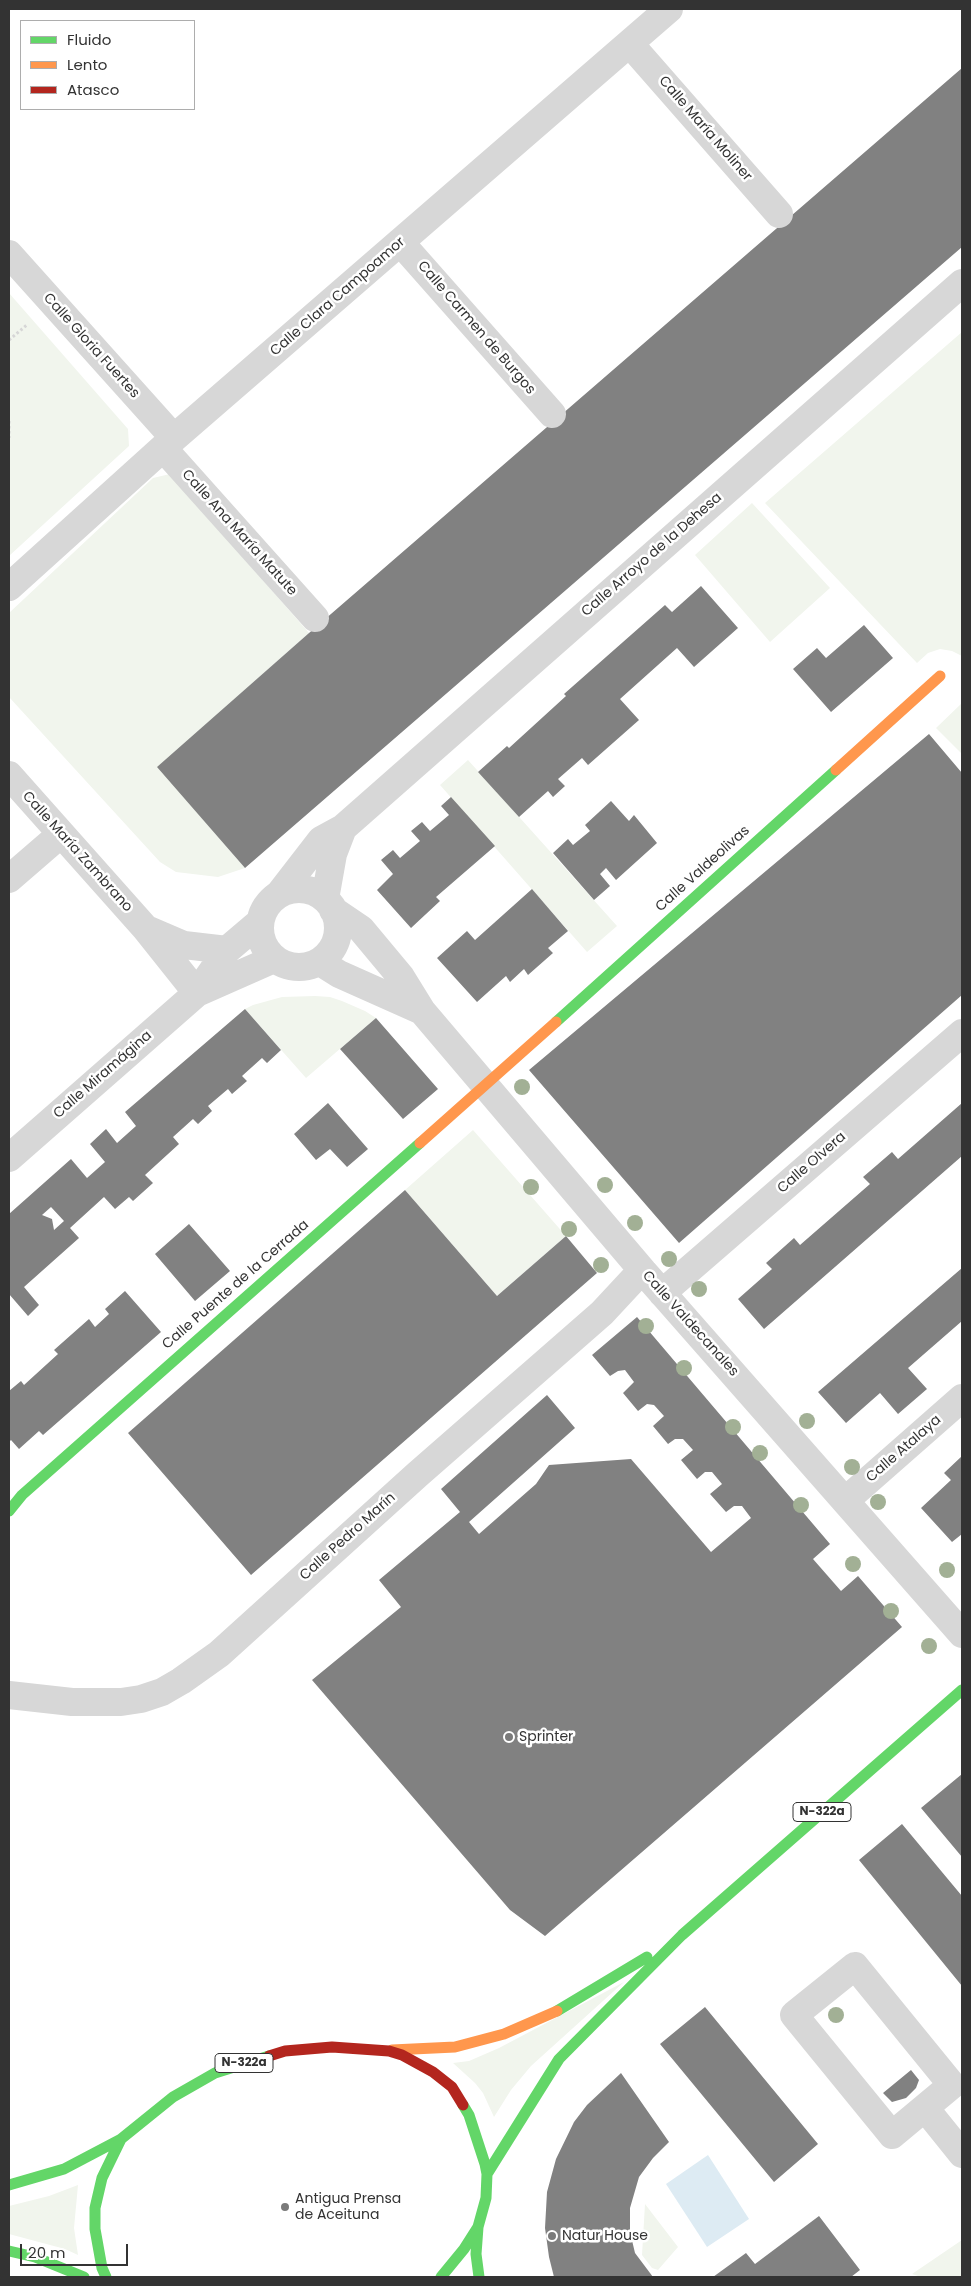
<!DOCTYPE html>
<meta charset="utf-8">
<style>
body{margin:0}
#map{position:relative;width:971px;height:2286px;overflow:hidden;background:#fff;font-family:Poppins,sans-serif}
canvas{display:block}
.frame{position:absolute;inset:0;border:10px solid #333;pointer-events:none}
.legend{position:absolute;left:20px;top:20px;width:175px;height:90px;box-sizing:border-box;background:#fff;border:1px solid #adadad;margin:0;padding:6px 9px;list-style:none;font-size:15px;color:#333}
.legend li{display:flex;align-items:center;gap:10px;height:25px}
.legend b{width:25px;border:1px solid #adadad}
.scale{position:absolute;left:20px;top:2244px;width:108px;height:22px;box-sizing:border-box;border:2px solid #333;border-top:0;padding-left:6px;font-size:15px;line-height:18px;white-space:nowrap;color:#333;-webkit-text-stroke:4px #fff;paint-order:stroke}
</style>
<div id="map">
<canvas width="971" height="2286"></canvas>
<div class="frame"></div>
<ul class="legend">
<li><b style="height:6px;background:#63d668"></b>Fluido</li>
<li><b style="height:6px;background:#ff974d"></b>Lento</li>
<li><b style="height:6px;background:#b3261e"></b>Atasco</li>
</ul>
<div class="scale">20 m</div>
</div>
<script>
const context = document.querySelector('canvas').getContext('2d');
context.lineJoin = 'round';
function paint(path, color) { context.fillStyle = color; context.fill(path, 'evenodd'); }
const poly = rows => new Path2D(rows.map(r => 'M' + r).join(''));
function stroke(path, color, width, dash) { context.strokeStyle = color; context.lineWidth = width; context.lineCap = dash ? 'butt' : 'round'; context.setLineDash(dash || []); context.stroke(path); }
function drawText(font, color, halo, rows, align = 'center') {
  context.font = font + ' Poppins,sans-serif'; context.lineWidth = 5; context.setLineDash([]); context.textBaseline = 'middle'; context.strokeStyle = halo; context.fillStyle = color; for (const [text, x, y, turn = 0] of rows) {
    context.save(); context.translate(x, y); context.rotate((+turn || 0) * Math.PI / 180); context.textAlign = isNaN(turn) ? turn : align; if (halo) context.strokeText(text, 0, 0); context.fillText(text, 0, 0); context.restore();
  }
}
const green = poly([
 [9,293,128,429,129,446,9,556],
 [962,332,962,656,952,651,940,649,928,653,917,663,765,503],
 [170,474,309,633,158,767,245,868,218,877,176,872,160,862,9,697,9,613,153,478],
 [752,503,830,588,770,642,695,555],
 [962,703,962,754,936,728],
 [468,760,617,926,587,952,440,785],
 [315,996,330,997,342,1001,365,1011,376,1018,306,1078,245,1009,253,1005,282,997],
 [473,1130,566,1236,497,1296,405,1190],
 [624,1982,531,2066,511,2090,494,2117,483,2093,475,2083,453,2063,469,2061,499,2048],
 [78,2185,74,2228,78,2255,65,2249,9,2234,9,2206,49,2196],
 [645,2204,678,2247,658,2270,652,2268,642,2255],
 [962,2240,962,2277,921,2277,912,2274]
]);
const water = poly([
 [708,2155,749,2219,707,2247,666,2184]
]);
const building = poly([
 [962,68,962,247,245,868,157,767,309,633],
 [701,586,738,628,694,667,677,648,620,699,639,720,588,765,582,758,558,779,565,786,553,797,548,791,519,817,478,772,507,746,509,748,566,696,564,694,665,605,672,612],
 [864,625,893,658,831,712,793,669,817,648,826,658],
 [929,734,962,773,962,995,679,1243,529,1070],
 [451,797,495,846,436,897,440,901,411,928,377,890,393,874,381,860,393,850,400,858,420,841,411,831,422,822,430,831,449,815,441,806],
 [611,801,629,821,634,815,657,843,616,880,606,868,600,874,610,886,594,900,553,853,568,839,573,845,590,831,585,825],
 [532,889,568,931,548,948,553,953,528,975,524,969,510,982,506,976,477,1002,437,958,467,931,475,940],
 [245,1009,281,1050,267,1063,262,1058,242,1076,247,1081,232,1094,228,1089,208,1106,212,1111,198,1124,193,1119,173,1137,179,1144,145,1175,153,1183,133,1201,129,1197,115,1209,104,1197,70,1228,79,1238,24,1287,39,1305,28,1316,9,1294,9,1214,71,1159,87,1178,105,1162,90,1144,106,1129,117,1143,136,1126,125,1112],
 [51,1207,64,1221,54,1230,52,1219,42,1215],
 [376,1018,438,1089,403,1119,340,1049],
 [328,1103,368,1149,347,1167,330,1149,316,1160,294,1134],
 [962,1103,962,1156,764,1329,738,1299,772,1269,766,1263,794,1238,800,1245,870,1184,863,1177,877,1165,892,1152,898,1159],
 [405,1190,497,1296,566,1236,597,1273,251,1575,128,1433],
 [189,1224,230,1271,195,1301,155,1254],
 [962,1268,962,1321,908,1368,927,1389,898,1414,880,1393,846,1423,818,1392],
 [125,1291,161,1332,43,1435,39,1431,19,1449,11,1440,9,1442,9,1391,21,1381,24,1385,58,1354,54,1350,89,1319,95,1327,109,1314,105,1309],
 [637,1317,830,1544,813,1559,841,1591,858,1576,902,1627,545,1936,510,1910,312,1680,401,1607,379,1580,460,1512,441,1489,547,1395,575,1428,469,1522,479,1534,536,1484,549,1465,631,1459,711,1552,751,1518,742,1506,734,1506,726,1512,710,1494,722,1484,712,1472,705,1472,697,1479,681,1460,693,1450,683,1439,675,1439,668,1444,653,1426,664,1416,654,1405,647,1404,638,1411,623,1393,634,1382,625,1370,618,1371,610,1376,592,1355],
 [962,1456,962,1534,952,1542,921,1508,951,1480,944,1473],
 [962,1774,962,1857,921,1808],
 [902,1824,962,1896,962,1986,859,1860],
 [705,2007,818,2144,774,2182,660,2044],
 [911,2070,919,2080,916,2088,906,2098,892,2102,883,2093],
 [621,2073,669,2142,653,2158,639,2177,630,2208,630,2232,635,2253,653,2277,554,2277,549,2257,545,2228,547,2192,556,2159,574,2122,587,2105],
 [819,2216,860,2270,851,2277,713,2277,746,2253,755,2264]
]);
const path = poly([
 [9,340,28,324],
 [9,421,9,438]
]);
const street = poly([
 [630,44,779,214],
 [400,242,552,414],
 [9,254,174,438],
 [163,448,315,618],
 [9,587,174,438,669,9],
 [9,775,146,929,197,993],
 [9,879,61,834],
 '260 928a39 39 0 1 1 78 0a39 39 0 1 1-78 0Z',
 [280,893,321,840,343,828,962,283],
 [325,899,333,854,343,828],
 [333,910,361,929,401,977,422,1011,642,1270,962,1634],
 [149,930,184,945,227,950],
 [320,962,339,974,422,1011],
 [197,993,274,959],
 [9,1158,197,993,227,950,260,922],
 [662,1293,962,1033],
 [846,1500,962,1398],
 [9,1695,72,1702,121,1702,141,1699,162,1692,181,1681,219,1654,418,1474,602,1313,642,1270],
 [855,1966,952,2085,892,2135,794,2015,855,1966],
 [925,2108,962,2154]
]);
const fast = poly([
 [556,1022,836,770],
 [9,1511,22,1495,420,1143],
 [557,2011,647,1957],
 [487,2174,559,2059,682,1935,962,1690],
 [9,2185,64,2169,121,2139],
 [478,2227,476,2254,479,2277],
 [9,2251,35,2257,84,2277],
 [106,2277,102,2268,95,2229,95,2208,102,2178,121,2139,173,2097,215,2073,269,2056],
 [441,2277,464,2249,478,2227,486,2198,487,2174,485,2164,469,2115,463,2105]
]);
const slow = poly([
 [836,770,940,676],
 [420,1143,556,1022],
 [392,2050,455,2047,504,2034,557,2011]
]);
const jam = poly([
 [269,2056,285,2051,332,2047,389,2051,402,2055,433,2072,452,2087,463,2105]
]);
const trees = [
 [522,1087],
 [605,1185],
 [531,1187],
 [635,1223],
 [569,1229],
 [669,1259],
 [601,1265],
 [699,1289],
 [646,1326],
 [684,1368],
 [807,1421],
 [733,1427],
 [760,1453],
 [852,1467],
 [878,1502],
 [801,1505],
 [853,1564],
 [947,1570],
 [891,1611],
 [929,1646],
 [836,2015]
];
const markers = [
 [509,1737,5,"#7a7a7a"],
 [285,2207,5,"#7a7a7a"],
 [552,2236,5,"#7a7a7a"]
];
const shields = [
 [822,1812,58],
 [244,2063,58]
];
const shieldNames = [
 ["N-322a",822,1812],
 ["N-322a",244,2063]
];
const streetNames = [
 ["Calle María Moliner",705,129,49],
 ["Calle Clara Campoamor",338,297,-41],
 ["Calle Carmen de Burgos",476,328,49],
 ["Calle Gloria Fuertes",91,346,48],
 ["Calle Ana María Matute",239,533,48],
 ["Calle Arroyo de la Dehesa",652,555,-41],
 ["Calle María Zambrano",77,852,48],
 ["Calle Valdeolivas",703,869,-42],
 ["Calle Miramágina",103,1075,-41],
 ["Calle Olvera",812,1163,-41],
 ["Calle Puente de la Cerrada",236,1285,-41],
 ["Calle Valdecanales",690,1324,48],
 ["Calle Atalaya",904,1449,-41],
 ["Calle Pedro Marín",348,1537,-42]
];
const poiNames = [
 ["Sprinter",519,1737],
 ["Antigua Prensa",295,2199],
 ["de Aceituna",295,2215],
 ["Natur House",562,2236]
];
paint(green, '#f1f5ed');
paint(water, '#ddebf3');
paint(building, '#818181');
stroke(path, '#d6d6d6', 3, [2.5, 2.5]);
stroke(street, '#d7d7d7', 28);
stroke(fast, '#63d668', 11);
stroke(slow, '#ff974d', 11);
stroke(jam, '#b3261e', 11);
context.fillStyle = '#a2b095';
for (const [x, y] of trees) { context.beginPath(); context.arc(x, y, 8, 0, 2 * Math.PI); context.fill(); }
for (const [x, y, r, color] of markers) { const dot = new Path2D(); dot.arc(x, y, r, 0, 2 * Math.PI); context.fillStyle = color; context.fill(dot); stroke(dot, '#fff', 2); }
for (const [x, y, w] of shields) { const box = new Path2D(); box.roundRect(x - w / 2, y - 9.5, w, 19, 4); context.fillStyle = '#fff'; context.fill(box); stroke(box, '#333', 1); }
drawText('bold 12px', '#333', null, shieldNames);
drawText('14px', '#333', '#fff', streetNames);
drawText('14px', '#333', '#fff', poiNames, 'left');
</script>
